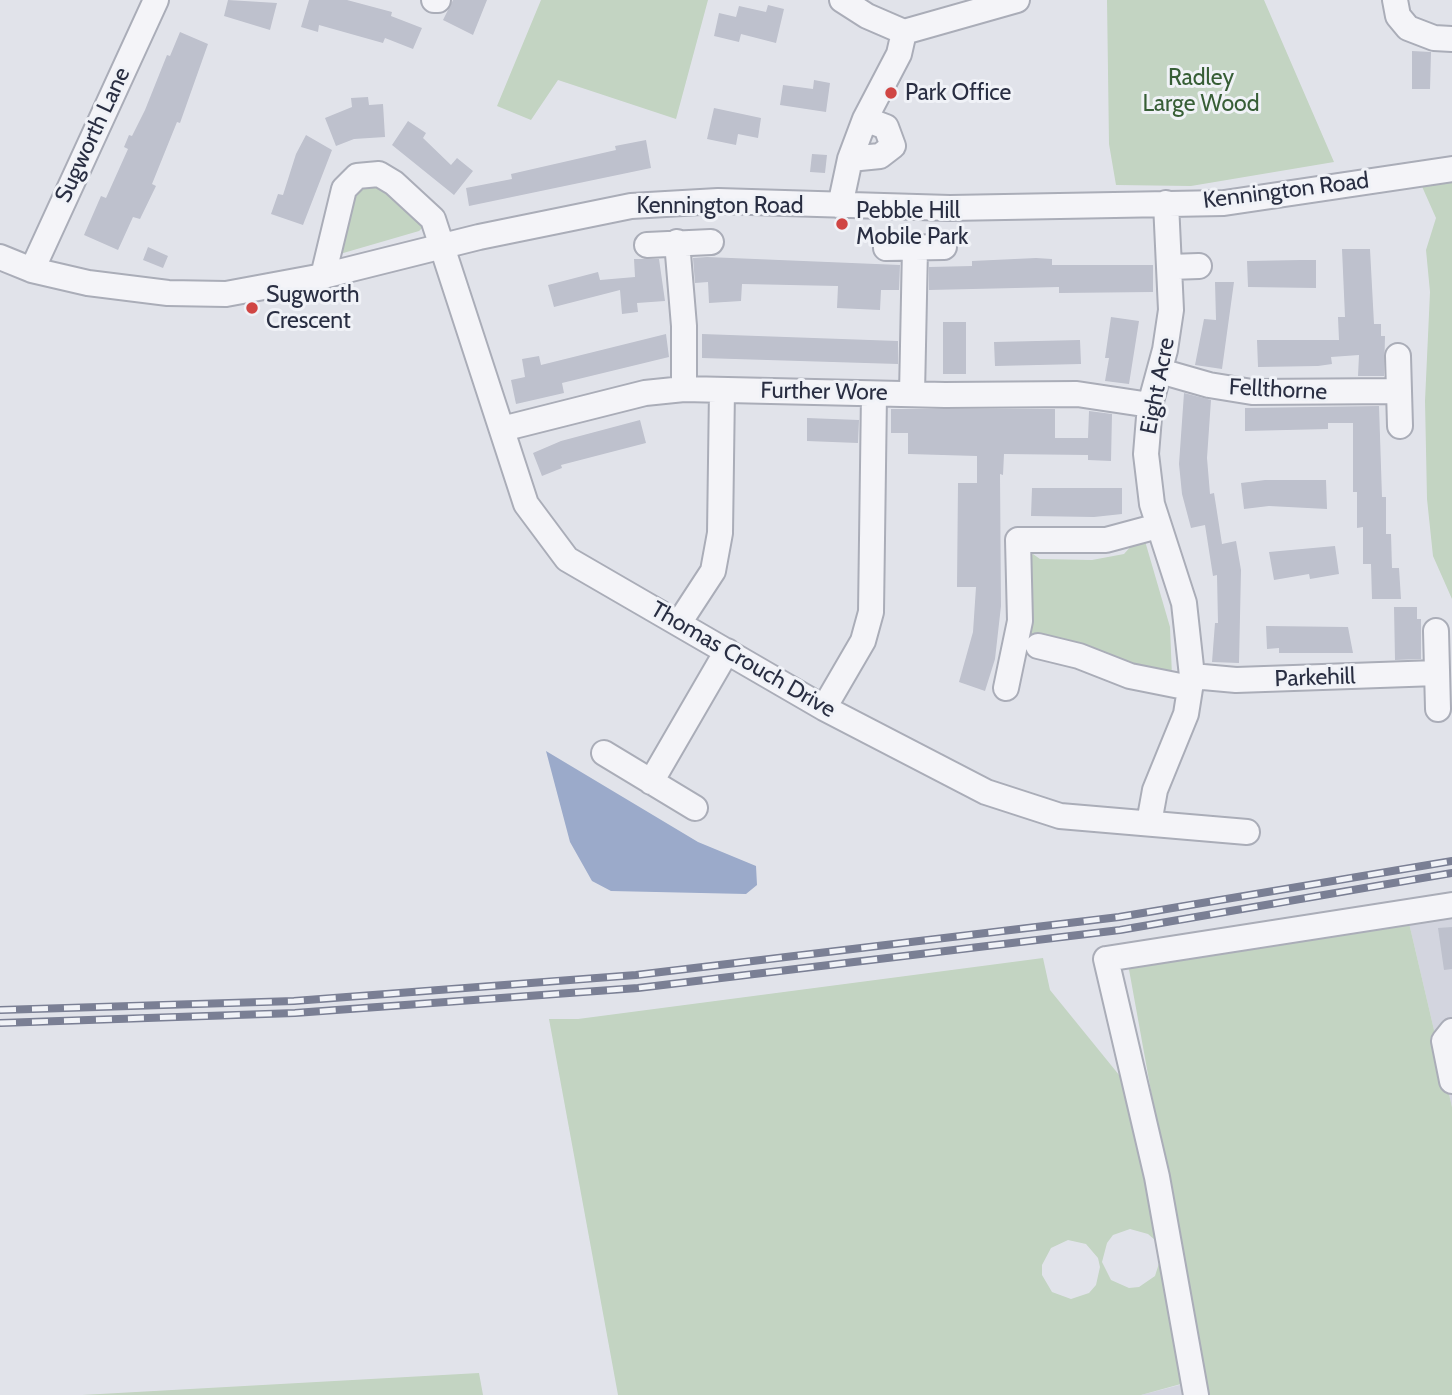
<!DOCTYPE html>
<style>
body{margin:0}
canvas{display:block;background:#e1e3ea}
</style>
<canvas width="1452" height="1395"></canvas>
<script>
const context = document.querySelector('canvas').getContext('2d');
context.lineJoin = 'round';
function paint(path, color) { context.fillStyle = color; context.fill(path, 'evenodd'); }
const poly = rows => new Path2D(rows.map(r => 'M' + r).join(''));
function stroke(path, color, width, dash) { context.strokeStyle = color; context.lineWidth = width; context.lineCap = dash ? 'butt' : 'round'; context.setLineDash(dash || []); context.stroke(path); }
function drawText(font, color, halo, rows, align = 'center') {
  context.font = font + ' Cabin,sans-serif'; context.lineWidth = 6; context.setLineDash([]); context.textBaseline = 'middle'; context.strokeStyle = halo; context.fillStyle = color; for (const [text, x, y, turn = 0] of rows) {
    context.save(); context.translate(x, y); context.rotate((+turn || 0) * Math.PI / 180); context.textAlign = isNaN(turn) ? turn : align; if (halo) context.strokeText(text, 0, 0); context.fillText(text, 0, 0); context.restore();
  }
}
const built = poly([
 [1452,916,1452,1107,1409,923],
 [1203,1379,1206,1395,1141,1395]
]);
const green = poly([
 [541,0,708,0,676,119,558,80,531,120,497,106],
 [1107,0,1264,0,1334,162,1191,186,1116,185,1109,144],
 [1452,178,1452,599,1433,556,1427,499,1425,401,1430,292,1426,250,1436,218,1420,182],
 [380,182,424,226,419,231,333,256,352,189],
 [1145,541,1170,627,1172,676,1031,638,1029,557,1033,554,1040,559,1092,560,1124,554,1132,545],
 [1409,923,1452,1107,1452,1395,1206,1395,1128,964],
 [1043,958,1050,990,1128,1086,1188,1382,1141,1395,618,1395,549,1019,578,1019],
 [1130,1229,1148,1234,1155,1240,1161,1257,1155,1276,1139,1287,1129,1288,1111,1280,1102,1262,1107,1243,1113,1235],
 [1068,1240,1086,1244,1098,1258,1100,1267,1096,1285,1089,1293,1071,1299,1052,1292,1042,1275,1042,1265,1051,1248],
 [479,1373,483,1395,0,1395,82,1395]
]);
const water = poly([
 [546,751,698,842,756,866,757,885,746,894,611,891,592,881,570,842]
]);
const building = poly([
 [228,0,277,3,270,30,224,16],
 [309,0,347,0,392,12,391,16,422,28,413,49,385,38,383,43,319,25,318,32,301,27],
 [453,0,487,0,473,35,443,20],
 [768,5,784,9,776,43,741,34,739,42,714,36,719,13,736,17,739,6,766,12],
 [180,32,208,44,180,123,177,122,152,184,156,186,140,219,133,217,118,250,84,235,101,196,106,198,128,149,124,147,129,135,132,136,145,110,167,55,170,56],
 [1412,51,1431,52,1430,89,1412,89],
 [814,80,830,83,826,112,780,105,783,85,813,89],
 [368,97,369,105,383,104,385,137,354,139,336,146,325,118,352,107,351,98],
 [714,108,761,118,758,138,738,134,736,145,707,139],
 [408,121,426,133,423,138,451,165,457,158,473,171,454,195,392,145],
 [306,135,332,150,303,225,271,214,278,194,283,195,296,154],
 [646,140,651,168,469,206,466,188,512,179,511,174,616,150,615,146],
 [812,154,827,155,825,173,810,172],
 [148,247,168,256,163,268,143,260],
 [1342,249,1370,249,1374,324,1381,324,1381,336,1385,336,1384,376,1358,376,1359,355,1331,357,1332,364,1318,366,1258,367,1257,340,1339,340,1338,317,1345,317],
 [707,257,900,265,899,290,881,290,880,310,837,308,838,286,742,284,741,301,709,303,708,282,695,283,693,258],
 [1036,258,1052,259,1052,265,1153,265,1153,292,1059,293,1059,287,929,290,929,267,972,266,972,261],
 [634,259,659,259,665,301,637,303,638,312,622,314,620,290,554,307,548,285,598,272,600,280,635,277],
 [1301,260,1316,260,1316,288,1248,287,1247,261],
 [1215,282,1234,282,1222,369,1195,365,1204,319,1216,320],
 [1111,317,1139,321,1129,384,1105,381,1109,358,1105,358],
 [943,322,966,322,966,374,943,374],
 [666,334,669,357,562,383,564,393,516,404,511,380,525,377,522,359,539,356,541,365],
 [702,334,898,341,898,364,702,358],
 [1080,340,1081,364,995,366,994,342],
 [1184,393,1211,400,1207,458,1210,494,1214,493,1222,544,1236,541,1241,570,1239,663,1212,662,1215,623,1218,623,1217,575,1213,576,1205,525,1191,528,1182,494,1179,464],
 [1379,406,1382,497,1386,497,1386,534,1391,534,1392,568,1399,568,1401,599,1372,599,1371,564,1363,564,1363,527,1357,528,1357,492,1353,492,1353,423,1328,423,1328,429,1245,431,1245,408],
 [891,409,1055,409,1055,438,1088,438,1089,411,1112,414,1111,461,1088,460,1088,455,1004,454,1003,475,1000,474,1001,606,995,659,985,691,959,682,973,632,976,587,957,587,958,483,977,483,977,456,908,454,908,433,891,433],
 [807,418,859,420,858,443,807,441],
 [640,420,646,443,561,465,562,468,542,476,533,453,561,441],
 [1265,480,1326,480,1327,509,1269,506,1244,509,1241,483],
 [1032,488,1122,488,1122,514,1094,517,1031,516],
 [1335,546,1339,574,1310,579,1309,574,1274,580,1269,552],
 [1394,607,1417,607,1417,619,1421,619,1421,659,1395,660],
 [1266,626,1348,627,1353,653,1279,653,1279,648,1267,649],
 [1452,927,1452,969,1444,970,1438,928]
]);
const minor = poly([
 [434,0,438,0],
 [842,0,867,16,904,32,1017,0],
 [1395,0,1398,16,1408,28,1434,38,1452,39],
 [850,159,880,156,893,146,886,127,865,119],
 [840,206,850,159,865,119,899,54,904,32],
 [677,242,684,326,684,389],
 [647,245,711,242],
 [886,248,944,247],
 [0,257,32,270,88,283,168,293,226,294,323,276,479,237,631,206,718,201,950,208,1224,203,1452,169],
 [1170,267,1199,266],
 [32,270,156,0],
 [323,276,344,189,357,176,379,174,394,183,433,219,526,504,567,559,824,708,986,792,1060,816,1247,832],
 [1398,356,1400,426],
 [1160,371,1209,385,1252,392,1399,391],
 [912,394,915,248],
 [502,429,645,393,684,389,945,395,1077,394,1150,405],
 [679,623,713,571,720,533,722,390],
 [1436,631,1438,709],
 [1038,646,1079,656,1130,676,1190,688],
 [1192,676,1236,680,1437,673],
 [1006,688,1020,621,1018,540,1106,540,1158,526],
 [824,708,863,641,871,612,874,394],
 [604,753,695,808],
 [651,782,727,651],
 [1149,823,1155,790,1186,714,1192,676,1184,603,1152,504,1146,454,1150,405,1165,350,1171,310,1166,203],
 [1452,1031,1444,1041,1452,1081],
 [1196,1395,1157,1177,1106,959,1452,905]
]);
const rail = poly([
 [0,1010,294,1001,636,975,1119,917,1452,861],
 [0,1023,295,1013,638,988,1120,930,1452,873]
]);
const markers = [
 [891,93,7,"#d04644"],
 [842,224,7,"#d04644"],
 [252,308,7,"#d04644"]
];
const parkNames = [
 ["Radley",1201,78],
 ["Large Wood",1201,104]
];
const poiNames = [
 ["Park Office",905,93],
 ["Pebble Hill",856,211],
 ["Mobile Park",856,237],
 ["Sugworth",266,295],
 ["Crescent",266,321]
];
const streetNames = [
 ["Sugworth Lane",93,135,-65],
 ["Kennington Road",1286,191,-7],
 ["Kennington Road",720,206],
 ["Eight Acre",1158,386,-79],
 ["Fellthorne",1278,390,3],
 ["Further Wore",824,392,1],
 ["Thomas Crouch Drive",743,660,30],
 ["Parkehill",1315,678,-2]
];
paint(built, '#d3d5df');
paint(green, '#c3d4c2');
paint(water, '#9baaca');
paint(building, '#bec1cd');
stroke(minor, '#aaadb8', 28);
stroke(minor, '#f4f4f8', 24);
stroke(rail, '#7a7f94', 8);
stroke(rail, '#f0f2f7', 5, [16]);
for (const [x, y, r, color] of markers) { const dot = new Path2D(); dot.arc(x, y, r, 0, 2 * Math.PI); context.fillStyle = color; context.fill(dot); stroke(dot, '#f0f2f7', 2.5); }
drawText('23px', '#375e36', '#f0f2f7', parkNames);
drawText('23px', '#292e42', '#f0f2f7', poiNames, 'left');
drawText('23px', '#292e42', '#f0f2f7', streetNames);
</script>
